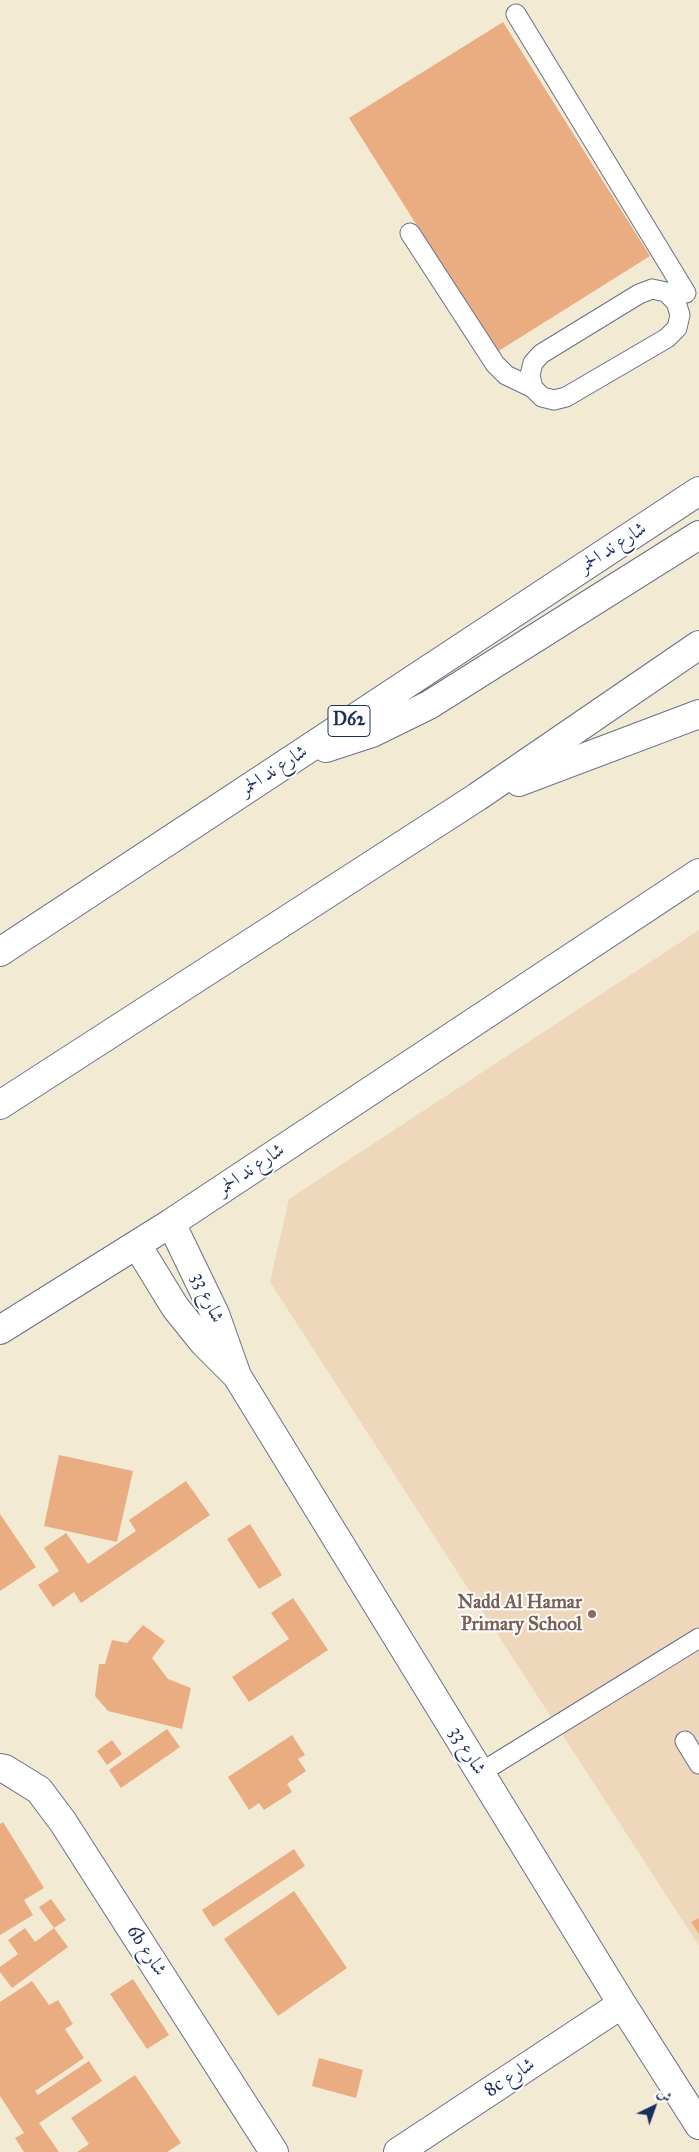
<!DOCTYPE html>
<meta charset="utf-8">
<style>
body{margin:0}
#map{position:relative;width:699px;height:2152px;overflow:hidden;background:#f3ead4;font-family:"IM FELL Great Primer",Amiri,serif}
canvas{display:block}
.north{position:absolute;left:629px;top:2082px;width:50px;height:50px;-webkit-text-stroke:4px #fff;paint-order:stroke;rotate:42deg;font-size:14px;font-weight:700;line-height:20px;text-align:center;color:#1b2f5e}
.north::after{content:'';display:block;margin:auto;width:18px;height:22px;background:#1b2f5e;clip-path:polygon(50% 0,100% 100%,50% 72%,0 100%)}
</style>
<div id="map">
<canvas width="699" height="2152"></canvas>
<div class="north">ش</div>
</div>
<script>
const context = document.querySelector('canvas').getContext('2d');
context.lineJoin = 'round';
function paint(path, color) { context.fillStyle = color; context.fill(path, 'evenodd'); }
const poly = rows => new Path2D(rows.map(r => 'M' + r).join(''));
function stroke(path, color, width, dash) { context.strokeStyle = color; context.lineWidth = width; context.lineCap = dash ? 'butt' : 'round'; context.setLineDash(dash || []); context.stroke(path); }
function drawText(font, color, halo, rows, align = 'center') {
  context.font = font + ' "IM FELL Great Primer",Amiri,serif'; context.lineWidth = 4; context.setLineDash([]); context.textBaseline = 'middle'; context.strokeStyle = halo; context.fillStyle = color; for (const [text, x, y, turn = 0] of rows) {
    context.save(); context.translate(x, y); context.rotate((+turn || 0) * Math.PI / 180); context.textAlign = isNaN(turn) ? turn : align; if (halo) context.strokeText(text, 0, 0); context.fillText(text, 0, 0); context.restore();
  }
}
const built = poly([
 [699,930,699,1946,270,1282,289,1199]
]);
const building = poly([
 [503,22,650,256,497,352,349,118],
 [59,1455,133,1471,117,1542,44,1526],
 [186,1481,210,1515,81,1603,74,1592,53,1607,38,1585,59,1571,44,1548,66,1533,88,1564,136,1531,129,1520],
 [0,1514,36,1567,0,1591],
 [250,1524,282,1575,259,1589,227,1539],
 [293,1598,328,1650,249,1702,232,1677,289,1639,271,1613],
 [143,1625,165,1641,152,1658,168,1679,191,1688,182,1729,108,1711,95,1696,99,1664,105,1664,112,1640,127,1643],
 [167,1729,180,1747,121,1788,109,1770],
 [292,1735,305,1755,298,1759,306,1771,287,1784,292,1792,264,1810,259,1803,249,1810,228,1777],
 [112,1740,122,1754,107,1765,97,1751],
 [3,1822,44,1888,24,1900,33,1915,0,1935,0,1824],
 [294,1849,305,1866,213,1927,202,1910],
 [294,1891,347,1968,278,2016,224,1939],
 [51,1899,66,1920,54,1928,39,1907],
 [699,1918,699,1934,691,1922],
 [25,1928,35,1942,54,1928,68,1947,12,1988,0,1972,0,1967,18,1954,8,1940],
 [133,1979,169,2035,147,2049,110,1994],
 [32,1981,49,2005,58,2000,73,2024,65,2029,84,2058,35,2091,38,2095,89,2061,102,2081,39,2123,59,2152,24,2152,15,2138,24,2133,0,2096,0,2002],
 [319,2058,363,2070,356,2098,312,2086],
 [135,2075,181,2143,167,2152,77,2152,89,2144,71,2118]
]);
const service = poly([
 [516,14,686,293],
 [410,233,495,364,506,375,533,388],
 [652,289,666,292,676,302,680,315,677,328,667,338,566,397,554,400,542,397,533,388,530,375,533,363,541,354,639,294,652,289],
 [685,1741,699,1764],
 [480,1773,699,1638]
]);
const minor = poly([
 [171,1223,215,1314,237,1376,622,2004,699,2125],
 [137,1245,175,1307,204,1343,234,1373],
 [0,1330,171,1223,699,873],
 [0,1768,5,1769,39,1790,63,1822,274,2152],
 [398,2152,622,2004]
]);
const primary = poly([
 [326,748,372,733,429,705,699,535],
 [519,782,699,714],
 [0,952,699,491],
 [0,1105,477,797,699,645]
]);
const markers = [
 [592,1614,5,"#8d6e63"]
];
const shields = [
 [349,721,42]
];
const shieldNames = [
 ["D62",349,721]
];
const streetNames = [
 ["شارع ند الحمر",613,548,-33],
 ["شارع ند الحمر",274,771,-33],
 ["شارع ند الحمر",251,1170,-34],
 ["شارع 33",207,1298,66],
 ["شارع 33",467,1751,59],
 ["6b شارع",146,1951,57],
 ["8c شارع",510,2078,-33]
];
const educationNames = [
 ["Nadd Al Hamar",582,1603],
 ["Primary School",582,1625]
];
paint(built, '#eed7bb');
paint(building, '#eaad82');
stroke(service, '#677087', 21);
stroke(minor, '#677087', 30);
stroke(primary, '#677087', 30);
stroke(service, '#fff', 19);
stroke(minor, '#fff', 28);
stroke(primary, '#fff', 28);
for (const [x, y, r, color] of markers) { const dot = new Path2D(); dot.arc(x, y, r, 0, 2 * Math.PI); context.fillStyle = color; context.fill(dot); stroke(dot, '#fff', 2); }
for (const [x, y, w] of shields) { const box = new Path2D(); box.roundRect(x - w / 2, y - 15.5, w, 31, 4); context.fillStyle = '#fff'; context.fill(box); stroke(box, '#1b2f5e', 1); }
drawText('bold 18px', '#1b2f5e', null, shieldNames);
drawText('19px', '#1b2f5e', '#fff', streetNames);
drawText('bold 19px', '#785e54', '#fff', educationNames, 'right');
</script>
